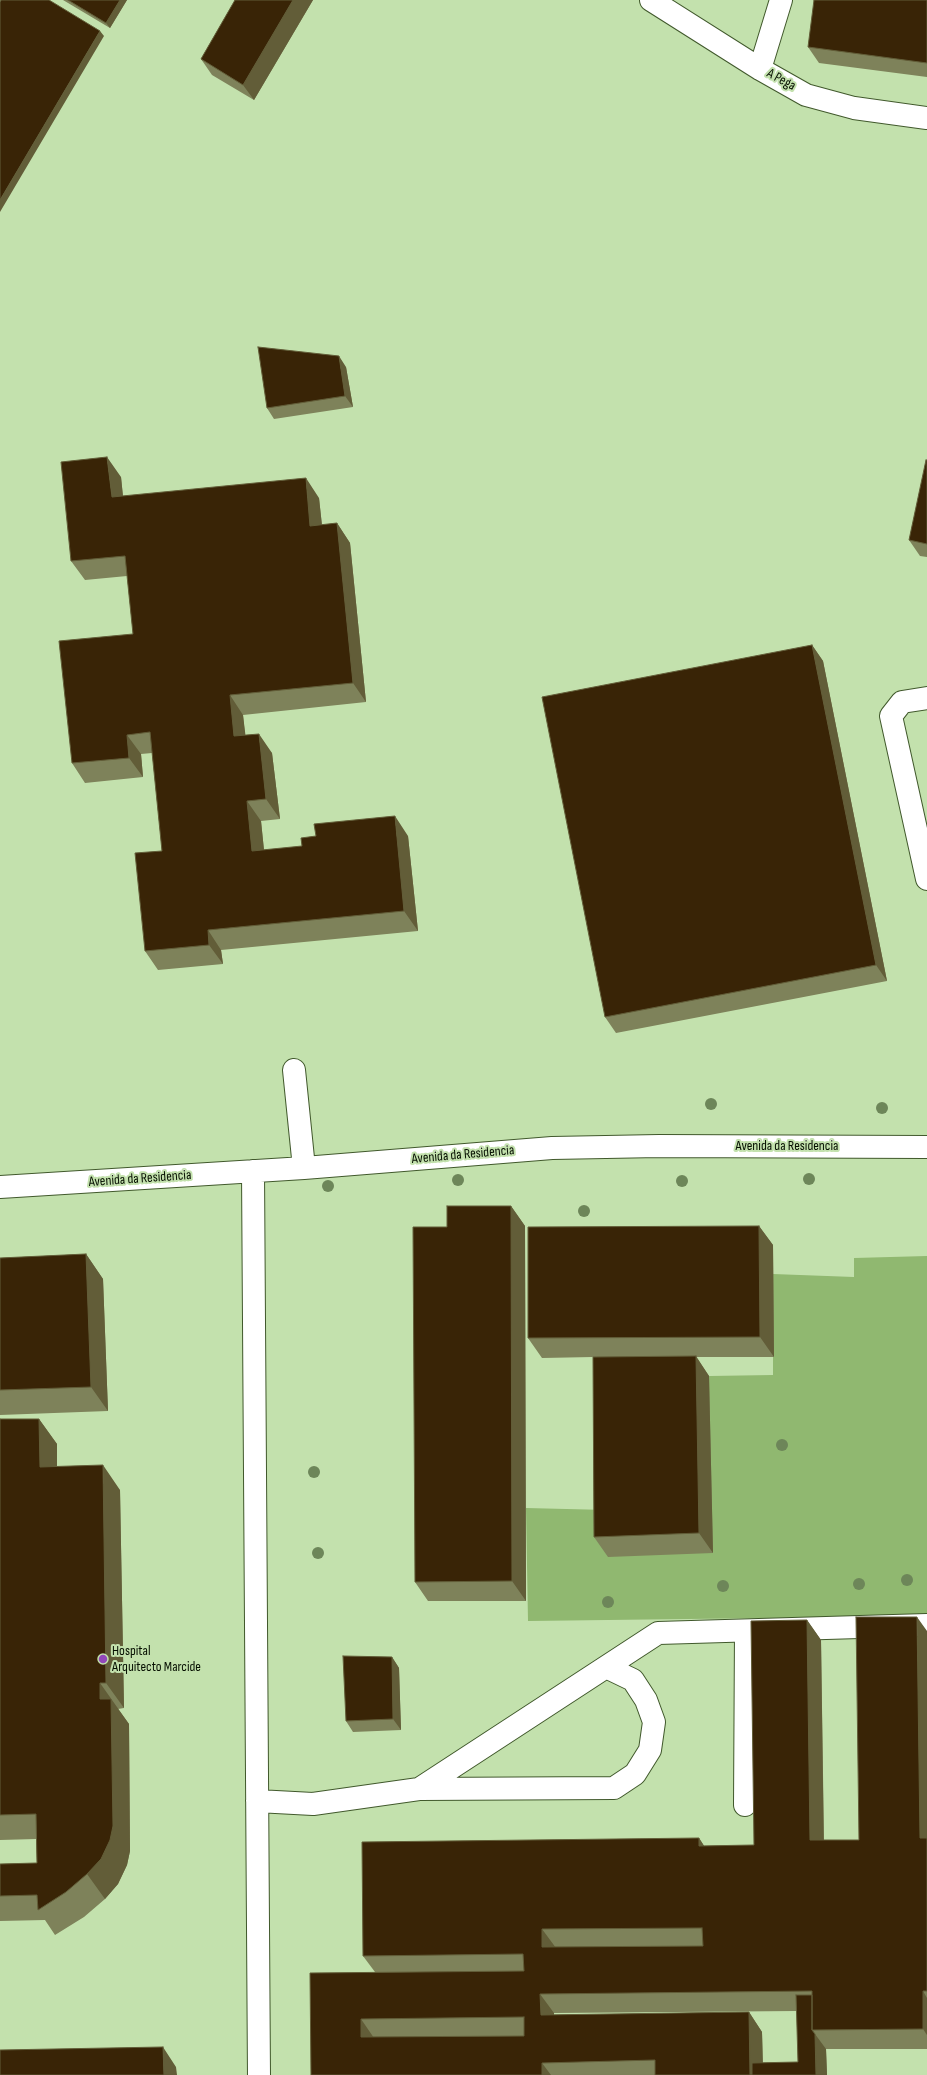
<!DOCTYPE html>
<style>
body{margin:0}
canvas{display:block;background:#c3e1ad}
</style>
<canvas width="927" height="2075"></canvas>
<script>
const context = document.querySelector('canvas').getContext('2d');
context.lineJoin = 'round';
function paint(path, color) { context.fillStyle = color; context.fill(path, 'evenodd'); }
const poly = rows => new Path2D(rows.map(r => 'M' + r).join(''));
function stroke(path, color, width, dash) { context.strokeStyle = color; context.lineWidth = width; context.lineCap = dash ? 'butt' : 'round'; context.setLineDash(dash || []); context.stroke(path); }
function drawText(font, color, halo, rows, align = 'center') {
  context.font = font + ' "Sofia Sans Condensed",sans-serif'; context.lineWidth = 4; context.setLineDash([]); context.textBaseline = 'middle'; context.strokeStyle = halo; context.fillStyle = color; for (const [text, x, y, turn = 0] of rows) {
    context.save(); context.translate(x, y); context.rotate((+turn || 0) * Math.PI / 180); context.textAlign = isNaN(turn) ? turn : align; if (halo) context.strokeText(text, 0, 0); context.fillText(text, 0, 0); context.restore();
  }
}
const green = poly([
 [927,1256,927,1616,528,1621,526,1508,607,1510,709,1376,773,1375,773,1274,854,1277,854,1258]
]);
const minor = poly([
 [651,0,760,69,806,95,854,108,927,118],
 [760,69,781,0],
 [927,698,902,702,891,716,927,879],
 [294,1070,304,1168],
 [253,1171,259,2075],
 [0,1187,304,1168,552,1148,659,1146,927,1147],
 [419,1789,614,1788,635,1774,650,1750,654,1722,646,1700,633,1680,606,1667],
 [257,1801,313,1804,419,1789,658,1633,927,1625],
 [745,1805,746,1631]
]);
const trees = [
 [711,1104],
 [882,1108],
 [809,1179],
 [458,1180],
 [682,1181],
 [328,1186],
 [584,1211],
 [782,1445],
 [314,1472],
 [318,1553],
 [907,1580],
 [859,1584],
 [723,1586],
 [608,1602]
];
const wall = poly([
 [63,0,127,0,110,28],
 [235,0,313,0,254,100,212,75,201,59],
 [927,0,927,77,819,63,808,47],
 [346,367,353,407,274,419,267,408],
 [927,460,927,557,920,556,909,540],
 [121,477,123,496,319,498,322,525,337,523,350,543,366,702,243,715,245,735,272,753,280,819,261,821,264,850,408,836,418,931,221,950,223,964,158,970,145,951,162,851,152,753,141,754,143,777,85,783,72,763,133,634,127,576,85,580,71,561],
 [812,645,823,661,887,981,616,1033,605,1017],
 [511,1206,525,1226,526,1601,428,1601,415,1582],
 [759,1226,773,1245,774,1357,696,1357,709,1376,713,1553,608,1557,594,1537,593,1357,542,1358,528,1338],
 [86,1254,103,1279,108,1411,0,1415,0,1258],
 [0,1419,39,1419,57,1444,57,1466,120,1490,124,1708,118,1709,129,1724,130,1851,127,1865,118,1884,105,1899,84,1917,55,1935,45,1920,0,1921,0,1864,37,1863,36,1839,0,1840],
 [807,1620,821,1640,824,1840,859,1840,927,1631,927,2049,826,2049,827,2075,311,2075,375,1972,363,1956,699,1838,704,1846,754,1845],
 [797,2011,798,2062,763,2063,762,2032,749,2012,554,2015,554,2013],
 [392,1657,399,1668,401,1730,353,1732,346,1721]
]);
const shadedWall = poly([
 [120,0,127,0,110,28,106,23],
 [293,0,313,0,254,100,243,85],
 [100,31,104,36,0,212,0,200],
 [339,356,346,367,353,407,345,396],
 [107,457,121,477,125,517,112,497],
 [306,478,319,498,324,545,310,526],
 [337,523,350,543,366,702,353,683],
 [812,645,823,661,887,981,876,965],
 [230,695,243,715,248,756,234,736],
 [259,734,272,753,280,819,266,799],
 [127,735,141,754,143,777,129,758],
 [247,801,261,821,266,870,252,851],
 [395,816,408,836,418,931,404,911],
 [208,930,221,950,223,964,209,945],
 [511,1206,525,1226,526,1601,512,1581],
 [759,1226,773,1245,774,1357,760,1337],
 [86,1254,103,1279,108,1411,91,1387],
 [696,1356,709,1376,713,1553,699,1533],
 [39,1419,57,1444,57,1492,40,1467],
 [103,1465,120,1490,124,1708,106,1683],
 [917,1617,927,1631,927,1849,920,1838],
 [807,1620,821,1640,824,1860,810,1840],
 [392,1657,399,1668,401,1730,393,1719],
 [100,1683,129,1724,130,1851,127,1865,118,1884,105,1899,87,1874,100,1699],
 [699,1838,712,1858,699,1846],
 [542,1929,556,1948,542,1947],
 [923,1991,927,1998,927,2035,923,2029],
 [540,1994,554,2013,555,2034,541,2015],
 [749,2012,762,2032,763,2075,750,2075],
 [361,2019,374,2038,361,2037],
 [815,2034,826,2049,827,2075,816,2075],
 [163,2047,176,2067,177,2075,164,2075],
 [542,2063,551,2075,542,2075]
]);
const building = poly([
 [1,0,49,0,100,31,0,200,0,2,1,0],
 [68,0,120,0,106,23,68,0],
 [235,0,293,0,243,85,201,59,235,0],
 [814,0,927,0,927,63,808,47,814,0],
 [258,347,339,356,345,396,267,408,258,347],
 [107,457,112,497,306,478,310,526,337,523,353,683,230,695,234,736,259,734,266,799,247,801,252,851,302,846,301,838,316,836,314,824,395,816,404,911,208,930,209,945,145,951,135,853,162,851,150,732,127,735,129,758,72,763,59,641,133,634,125,556,71,561,61,462,107,457],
 [926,460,927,460,927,544,909,540,926,460],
 [812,645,876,965,605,1017,542,697,812,645],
 [447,1206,511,1206,512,1581,415,1582,413,1227,447,1227,447,1206],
 [759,1226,760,1337,528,1338,528,1227,759,1226],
 [86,1254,91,1387,0,1390,0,1258,86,1254],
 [696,1356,699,1533,594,1537,593,1357,696,1356],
 [0,1419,39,1419,40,1467,103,1465,106,1683,100,1683,100,1699,111,1699,113,1826,110,1840,101,1859,87,1874,66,1892,38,1910,37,1895,0,1896,0,1864,37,1863,36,1814,0,1815,0,1419],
 [856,1617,917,1617,920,1838,927,1838,927,1991,923,1991,923,2029,812,2030,812,1991,540,1994,541,2015,749,2012,750,2075,655,2075,655,2060,542,2063,542,2075,311,2075,310,1973,524,1971,523,1954,363,1956,362,1842,699,1838,699,1846,754,1845,751,1621,807,1620,810,1840,859,1840,856,1617],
 [702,1928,703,1946,542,1947,542,1929,702,1928],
 [524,2017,524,2036,361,2037,361,2019,524,2017],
 [343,1656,392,1657,393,1719,346,1721,343,1656],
 [796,1995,812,1995,812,2030,815,2034,816,2075,752,2075,752,2063,798,2062,796,1995],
 [163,2047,164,2075,0,2075,0,2050,163,2047]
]);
const markers = [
 [103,1659,5,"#9248ba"]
];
const streetNames = [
 ["A Pega",781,80,29],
 ["Avenida da Residencia",787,1146],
 ["Avenida da Residencia",463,1155,-5],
 ["Avenida da Residencia",140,1179,-4]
];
const poiNames = [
 ["Hospital",112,1651],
 ["Arquitecto Marcide",112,1667]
];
paint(green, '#90b870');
stroke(minor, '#41592c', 24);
stroke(minor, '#fff', 22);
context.fillStyle = '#6d8659';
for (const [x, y] of trees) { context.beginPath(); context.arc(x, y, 6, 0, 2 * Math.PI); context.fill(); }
paint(wall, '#7e825a');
paint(shadedWall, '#625d38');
paint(building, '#392406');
stroke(building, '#625d38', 1);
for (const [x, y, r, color] of markers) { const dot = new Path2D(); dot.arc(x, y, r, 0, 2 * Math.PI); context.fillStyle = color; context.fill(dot); stroke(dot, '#c3e1ad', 1.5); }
drawText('14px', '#060f01', '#c3e1ad', streetNames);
drawText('14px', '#060f01', '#c3e1ad', poiNames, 'left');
</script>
